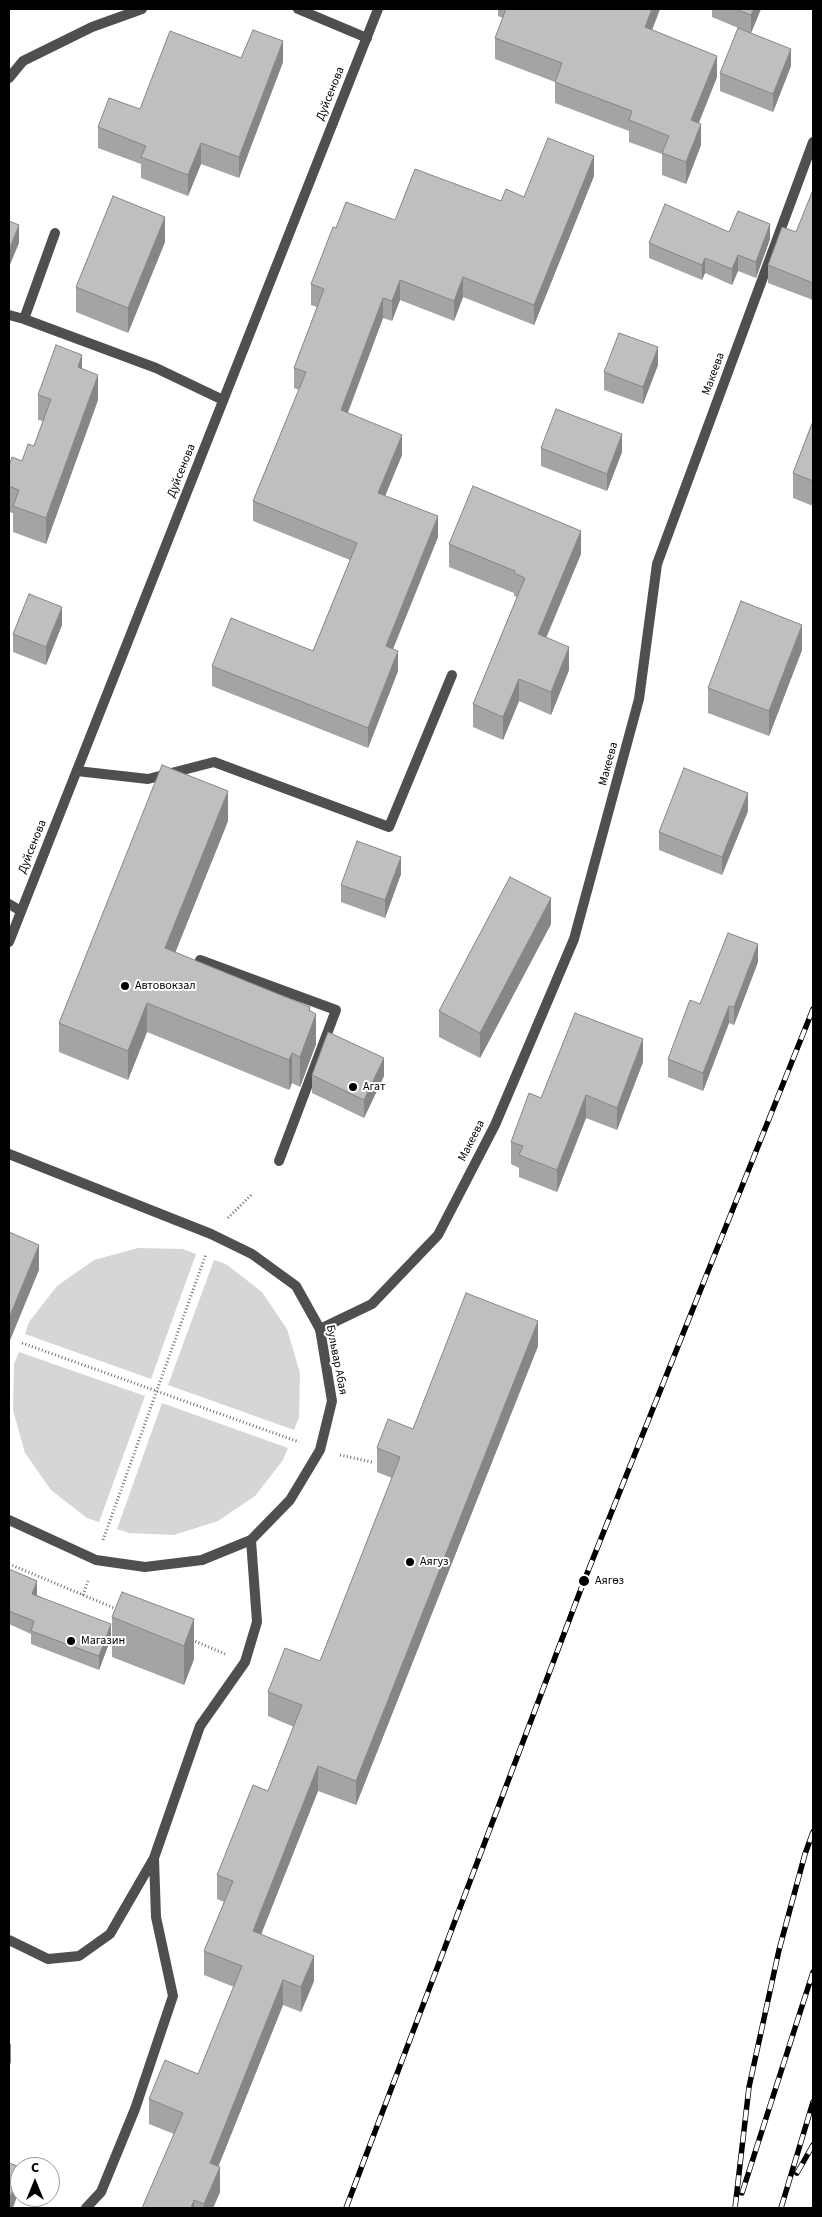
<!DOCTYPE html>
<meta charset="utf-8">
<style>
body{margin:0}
#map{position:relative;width:822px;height:2217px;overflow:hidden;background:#fff;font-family:"Source Sans 3",sans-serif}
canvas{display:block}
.frame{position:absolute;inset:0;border:10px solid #000;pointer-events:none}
.north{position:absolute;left:10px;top:2157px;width:50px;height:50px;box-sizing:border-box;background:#fff;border:1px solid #999;border-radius:50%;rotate:0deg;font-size:14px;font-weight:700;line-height:20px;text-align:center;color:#000}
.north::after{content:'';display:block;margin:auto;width:18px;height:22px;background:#000;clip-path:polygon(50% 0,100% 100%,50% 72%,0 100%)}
</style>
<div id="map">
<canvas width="822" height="2217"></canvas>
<div class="frame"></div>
<div class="north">С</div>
</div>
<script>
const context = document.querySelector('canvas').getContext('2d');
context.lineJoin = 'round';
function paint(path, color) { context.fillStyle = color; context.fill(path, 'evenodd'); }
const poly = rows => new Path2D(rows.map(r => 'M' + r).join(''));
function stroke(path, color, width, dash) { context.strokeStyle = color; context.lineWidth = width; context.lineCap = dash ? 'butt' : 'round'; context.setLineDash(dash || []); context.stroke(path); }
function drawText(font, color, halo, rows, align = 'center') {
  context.font = font + ' "Source Sans 3",sans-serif'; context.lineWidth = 4; context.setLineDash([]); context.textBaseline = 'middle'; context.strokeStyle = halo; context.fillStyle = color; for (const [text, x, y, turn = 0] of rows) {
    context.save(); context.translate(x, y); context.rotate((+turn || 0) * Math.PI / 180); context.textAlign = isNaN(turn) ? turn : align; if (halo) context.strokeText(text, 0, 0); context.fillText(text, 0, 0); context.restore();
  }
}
const green = poly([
 [138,1248,183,1249,196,1254,151,1379,25,1334,29,1322,57,1286,94,1260],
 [214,1260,226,1264,262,1292,287,1329,300,1373,299,1418,294,1430,168,1385],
 [19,1352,145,1396,99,1522,87,1518,51,1490,25,1453,13,1410,14,1364],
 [162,1403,288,1448,283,1460,255,1496,218,1521,174,1535,129,1533,117,1529]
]);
const path = poly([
 [228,1218,252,1194],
 [22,1343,299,1442],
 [340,1455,372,1462],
 [103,1540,206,1254],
 [9,1564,119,1610],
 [83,1595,88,1581],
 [192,1640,225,1654]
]);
const service = poly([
 [298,9,367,38],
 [9,78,23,61,92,27,142,9],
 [9,315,24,319,156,368,223,400],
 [24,319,55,233],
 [77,771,148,779,214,762,389,827,452,675],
 [9,904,21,911],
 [200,960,336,1010,279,1161],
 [9,1940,48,1959,79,1956,110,1934,154,1858,200,1726,245,1662,257,1622,251,1540],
 [86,2208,101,2192,135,2109,173,1996,156,1917,154,1859]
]);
const minor = poly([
 [320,1329,372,1304,438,1235,495,1125,574,939,639,699,657,564,813,142]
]);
const tertiary = poly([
 [9,942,378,9],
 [9,1154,211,1234,252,1254,296,1286,320,1329,332,1401,320,1450,290,1500,251,1540,202,1560,145,1567,96,1560,9,1520]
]);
const rail = poly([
 [797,2173,813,2145],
 [742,2193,813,1972],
 [346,2208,584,1581,813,1009],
 [735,2208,749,2087,779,1950,805,1854,813,1832],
 [781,2208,813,2102]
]);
const wall = poly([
 [498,9,660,9,652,30,717,77,699,123,701,145,686,184,662,175,662,154,629,142,629,131,555,103,555,82,495,59,495,38,503,18,498,16],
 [712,9,761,9,751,33,791,66,773,112,720,91,720,73,743,30,712,17],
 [241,58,283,62,239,178,201,164,188,196,141,178,141,164,98,148,98,127,140,109],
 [594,176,534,325,463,297,454,321,400,300,392,321,383,318,348,413,402,455,385,496,438,537,393,649,398,671,368,748,212,686,212,666,313,651,350,560,253,521,253,501,299,390,294,388,294,368,317,307,311,305,311,284,336,228,395,220,524,197],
 [813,190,813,300,768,283,768,265,796,232],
 [729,232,770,239,756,278,738,271,732,285,705,273,702,280,649,258,649,243],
 [165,242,128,333,76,312,76,287],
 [658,365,643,404,604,390,604,372],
 [82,369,98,400,46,544,13,532,13,513,9,512,9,466,22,461,34,446,43,421,38,420,38,395],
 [813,421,813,506,793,498,793,473],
 [541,448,622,452,607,491,541,466],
 [449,544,581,554,546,638,569,670,551,715,519,701,503,740,473,727,473,704,517,597,514,596,514,593,449,567],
 [62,625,46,665,13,652,13,634],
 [802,650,769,736,708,713,708,688],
 [748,811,722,875,659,850,659,832],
 [228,821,175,953,310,1011,316,1044,300,1087,292,1083,289,1090,147,1032,128,1080,59,1052,59,1023],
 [401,874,385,918,341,902,341,885],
 [551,924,480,1058,439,1037,439,1011],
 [758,962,734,1025,729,1023,703,1091,668,1077,668,1059,700,1004],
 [643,1062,617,1130,586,1118,557,1192,519,1177,519,1168,511,1164,511,1142,541,1098],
 [312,1075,384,1076,364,1118,312,1093],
 [538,1346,356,1805,318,1791,261,1934,314,1981,301,2012,283,2005,218,2167,220,2192,213,2208,142,2208,174,2134,149,2124,149,2099,198,2074,234,1987,204,1975,204,1951,224,1902,217,1899,217,1875,268,1791,294,1727,268,1716,268,1692,320,1661,392,1478,377,1472,377,1448,413,1429],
 [9,1569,37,1594,37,1595,111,1638,99,1670,31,1644,31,1634,9,1624],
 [112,1617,194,1619,194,1659,184,1685,112,1657]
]);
const shadedWall = poly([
 [652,9,660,9,645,48,645,27],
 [754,9,761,9,751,33,751,15],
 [283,41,283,62,239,178,239,157],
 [791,49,791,66,773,112,773,94],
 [717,56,717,77,691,141,691,120],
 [701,124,701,145,686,184,686,162],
 [201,143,201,164,188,196,188,175],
 [594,156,594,176,534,325,534,305],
 [165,217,165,242,128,333,128,308],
 [770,224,770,239,756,278,756,262],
 [19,225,19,243,9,267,9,250],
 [738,255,738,271,732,285,732,269],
 [705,258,705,273,702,280,702,265],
 [463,277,463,297,454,321,454,301],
 [400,280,400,300,392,321,392,301],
 [383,298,383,318,341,430,341,410],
 [658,347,658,365,643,404,643,387],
 [82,355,82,380,78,367],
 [98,375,98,400,46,544,46,518],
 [622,434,622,452,607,491,607,474],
 [402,435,402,455,378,513,378,493],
 [438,516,438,537,386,666,386,646],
 [581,531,581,554,538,657,538,634],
 [62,607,62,625,46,665,46,647],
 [802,625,802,650,769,736,769,711],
 [569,647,569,670,551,715,551,692],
 [398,651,398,671,368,748,368,728],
 [519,679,519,701,503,740,503,717],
 [228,791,228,821,165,978,165,948],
 [748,793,748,811,722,875,722,857],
 [401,857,401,874,385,918,385,900],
 [551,898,551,924,480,1058,480,1033],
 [758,944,758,962,734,1025,734,1007],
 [147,1003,147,1032,128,1080,128,1051],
 [729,1006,729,1023,703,1091,703,1073],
 [310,1007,310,1028,316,1014,316,1044,300,1087,300,1057,309,1010],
 [643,1039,643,1062,617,1130,617,1108],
 [292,1053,292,1083,289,1090,289,1060],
 [384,1058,384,1076,364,1118,364,1100],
 [586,1095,586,1118,557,1192,557,1170],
 [39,1245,39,1270,9,1343,9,1318],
 [538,1321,538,1346,356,1805,356,1781],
 [37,1581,37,1594,32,1607,32,1594],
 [194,1619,194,1659,184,1685,184,1646],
 [111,1624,111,1638,99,1670,99,1656],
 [318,1766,318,1791,253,1955,253,1931],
 [314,1956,314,1981,301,2012,301,1987],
 [283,1980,283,2005,210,2187,210,2163],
 [11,2045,11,2062,9,2068,9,2050],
 [220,2167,220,2192,213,2208,204,2208,204,2204],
 [20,2171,20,2188,13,2208,9,2208,9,2200],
 [194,2200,194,2208,191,2208]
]);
const building = poly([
 [506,9,652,9,645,27,717,56,691,120,701,124,686,162,662,153,669,136,629,120,632,111,555,82,562,63,495,38,506,9],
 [735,9,754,9,751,15,735,9],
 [738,28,791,49,773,94,720,73,738,28],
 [253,30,283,41,239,157,201,143,188,175,141,157,146,146,98,127,109,98,140,109,170,31,241,58,253,30],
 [548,138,594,156,534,305,463,277,454,301,400,280,392,301,383,298,341,410,402,435,378,493,438,516,386,646,398,651,368,728,212,666,231,618,313,651,357,543,253,501,306,372,294,368,324,289,311,284,333,227,336,228,346,202,395,220,415,169,501,201,506,189,524,197,548,138],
 [813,190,813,283,768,265,782,227,796,232,813,190],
 [113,196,165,217,128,308,76,287,113,196],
 [665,204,729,232,738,211,770,224,756,262,738,255,732,269,705,258,702,265,649,243,665,204],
 [9,221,19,225,9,250,9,221],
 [619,333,658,347,643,387,604,372,619,333],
 [56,345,82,355,78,367,98,375,46,518,13,506,19,490,9,486,9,466,12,457,22,461,28,444,34,446,51,399,38,395,56,345],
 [556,409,622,434,607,474,541,448,556,409],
 [813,421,813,481,793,473,813,421],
 [473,486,581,531,538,634,569,647,551,692,519,679,503,717,473,704,525,578,514,573,515,571,449,544,473,486],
 [29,594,62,607,46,647,13,634,29,594],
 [741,601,802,625,769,711,708,688,741,601],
 [162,765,228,791,165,948,310,1007,309,1010,316,1014,300,1057,292,1053,289,1060,147,1003,128,1051,59,1023,162,765],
 [684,768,748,793,722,857,659,832,684,768],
 [357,841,401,857,385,900,341,885,357,841],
 [510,877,551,898,480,1033,439,1011,510,877],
 [728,933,758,944,734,1007,729,1006,703,1073,668,1059,690,1000,700,1004,728,933],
 [575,1013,643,1039,617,1108,586,1095,557,1170,519,1155,523,1146,511,1142,529,1093,541,1098,575,1013],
 [328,1032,384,1058,364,1100,312,1075,328,1032],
 [9,1232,39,1245,9,1318,9,1232],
 [466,1293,538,1321,356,1781,318,1766,253,1931,314,1956,301,1987,283,1980,210,2163,220,2167,204,2204,194,2200,191,2208,142,2208,183,2113,149,2099,165,2060,198,2074,242,1966,204,1951,233,1881,217,1875,253,1785,268,1791,302,1705,268,1692,285,1648,320,1661,400,1457,377,1448,388,1419,413,1429,466,1293],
 [9,1569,37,1581,32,1594,111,1624,99,1656,31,1631,34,1621,9,1611,9,1569],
 [122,1592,194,1619,184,1646,112,1617,122,1592],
 [9,2044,11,2045,9,2050,9,2044],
 [9,2163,20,2167,20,2171,9,2200,9,2163]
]);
const markers = [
 [125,986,5,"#000"],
 [353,1087,5,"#000"],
 [410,1562,5,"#000"],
 [584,1581,6,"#000"],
 [71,1641,5,"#000"]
];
const streetNames = [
 ["Дуйсенова",331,94,-68],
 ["Макеева",714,374,-70],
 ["Дуйсенова",182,471,-68],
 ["Макеева",609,764,-75],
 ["Дуйсенова",33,847,-68],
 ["Макеева",472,1141,-63],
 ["Бульвар Абая",336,1360,79]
];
const poiNames = [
 ["Автовокзал",135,986],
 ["Агат",363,1087],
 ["Аягуз",420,1562],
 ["Аягөз",595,1581],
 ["Магазин",81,1641]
];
paint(green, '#d6d6d6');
stroke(path, '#717171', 3, [1, 2.5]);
stroke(service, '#4f4f4f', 10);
stroke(minor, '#4f4f4f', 10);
stroke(tertiary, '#4f4f4f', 10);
stroke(rail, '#000', 5.5);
stroke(rail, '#fff', 4, [11]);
paint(wall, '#a4a4a4');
paint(shadedWall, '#868686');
paint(building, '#bfbfbf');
stroke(building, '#868686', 1);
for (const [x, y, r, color] of markers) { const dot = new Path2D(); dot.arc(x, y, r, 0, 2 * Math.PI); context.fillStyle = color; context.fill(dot); stroke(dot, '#fff', 2); }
drawText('12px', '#000', '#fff', streetNames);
drawText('12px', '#000', '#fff', poiNames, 'left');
</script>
